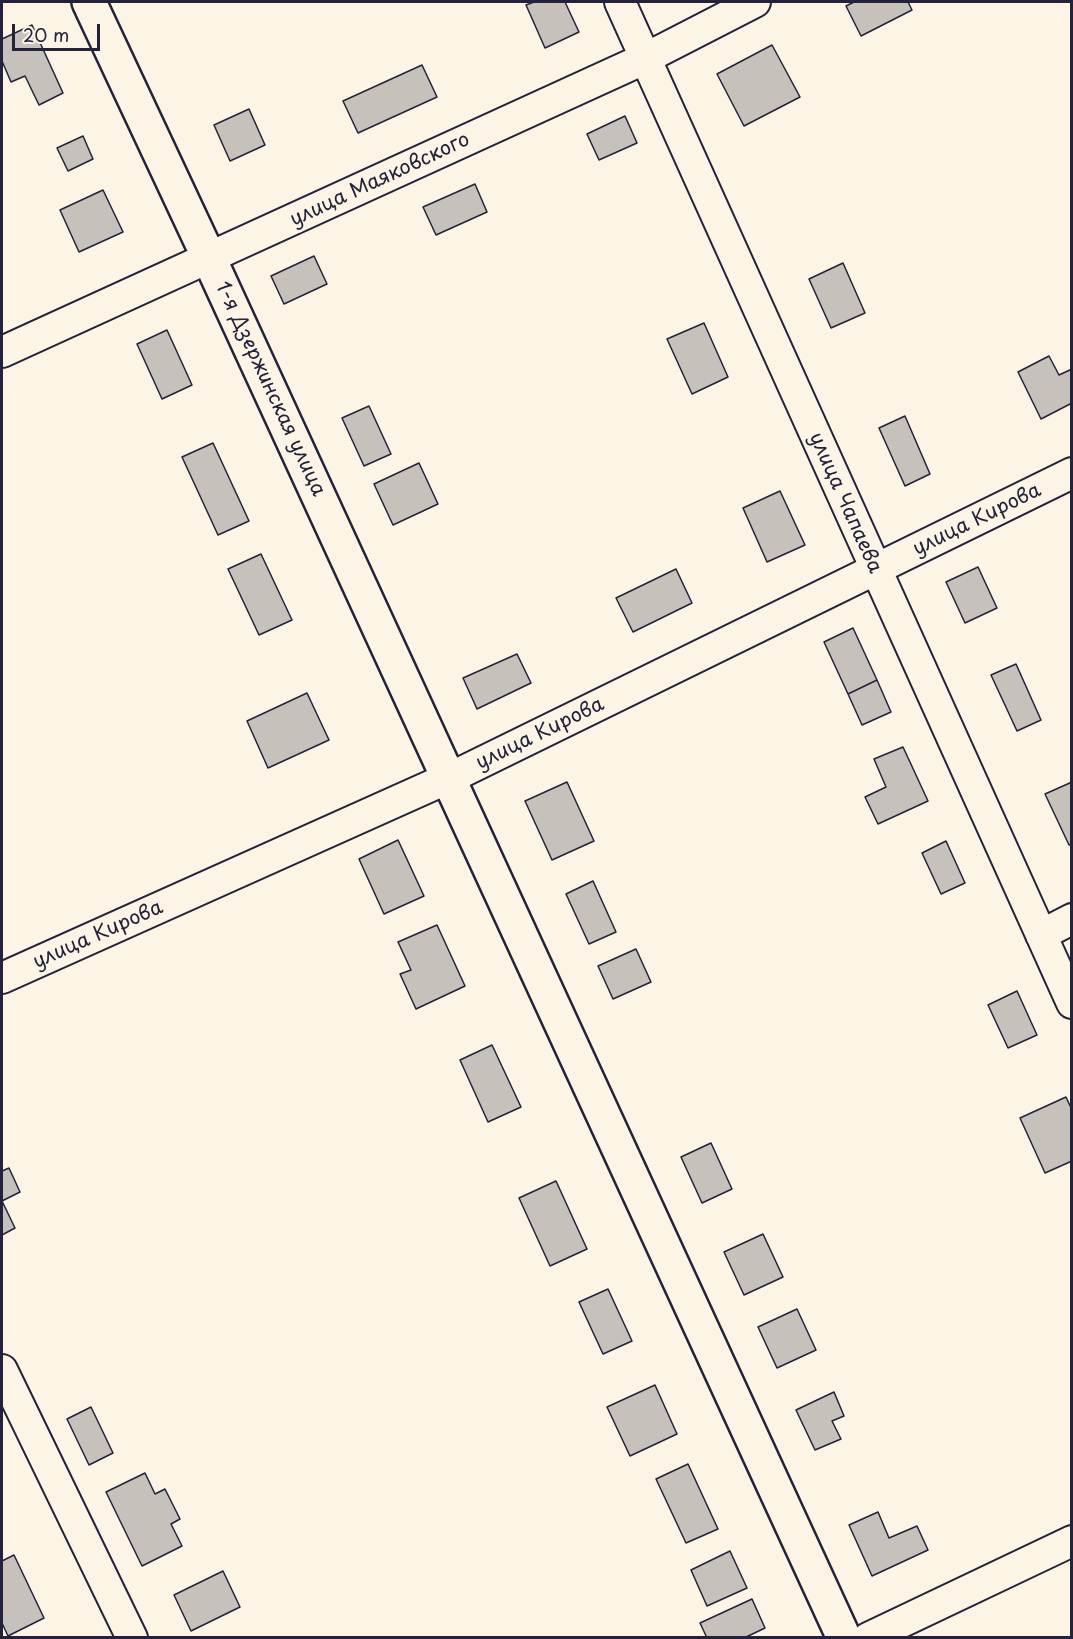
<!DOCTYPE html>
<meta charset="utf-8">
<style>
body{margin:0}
#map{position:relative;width:1073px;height:1639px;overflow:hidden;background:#fcf5e5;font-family:"Playpen Sans",sans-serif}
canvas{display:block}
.frame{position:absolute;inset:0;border:3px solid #22223b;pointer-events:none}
.scale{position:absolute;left:12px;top:24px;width:88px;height:27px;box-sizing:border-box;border:3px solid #22223b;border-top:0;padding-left:8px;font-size:18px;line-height:21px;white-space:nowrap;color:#22223b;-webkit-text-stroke:4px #fcf5e5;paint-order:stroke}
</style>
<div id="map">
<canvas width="1073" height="1639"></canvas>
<div class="frame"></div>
<div class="scale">20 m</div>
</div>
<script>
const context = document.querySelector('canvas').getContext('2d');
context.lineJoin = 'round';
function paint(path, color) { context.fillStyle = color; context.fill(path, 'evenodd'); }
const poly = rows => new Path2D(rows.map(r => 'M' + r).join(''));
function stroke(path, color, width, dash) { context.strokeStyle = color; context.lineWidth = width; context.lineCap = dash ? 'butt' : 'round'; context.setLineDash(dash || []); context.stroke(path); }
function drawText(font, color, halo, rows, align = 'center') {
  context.font = font + ' "Playpen Sans",sans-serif'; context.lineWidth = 5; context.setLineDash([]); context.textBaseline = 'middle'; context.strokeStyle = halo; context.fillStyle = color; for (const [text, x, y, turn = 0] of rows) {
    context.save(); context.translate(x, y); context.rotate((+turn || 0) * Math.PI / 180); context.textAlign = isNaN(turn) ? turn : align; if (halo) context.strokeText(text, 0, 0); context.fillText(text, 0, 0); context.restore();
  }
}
const building = poly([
 [534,2,565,2,579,32,545,48,526,5,534,2],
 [854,2,908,2,912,10,861,36,846,6,854,2],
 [32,25,63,93,39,105,25,76,11,82,2,61,2,39,32,25],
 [772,45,800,97,744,126,717,74,772,45],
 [422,65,437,97,358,133,343,101,422,65],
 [249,109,265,145,230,161,214,125,249,109],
 [625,116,637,143,599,160,587,134,625,116],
 [83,136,93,159,68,171,57,148,83,136],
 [475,184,487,212,436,235,423,207,475,184],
 [103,190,123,232,79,252,60,210,103,190],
 [314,256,327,284,284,304,271,276,314,256],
 [843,263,865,313,831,328,809,279,843,263],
 [704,323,728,377,692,394,667,339,704,323],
 [167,330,192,385,162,399,137,344,167,330],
 [1049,356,1059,375,1072,369,1072,403,1041,419,1018,372,1049,356],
 [369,406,391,454,364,466,342,418,369,406],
 [905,416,930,474,905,486,879,428,905,416],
 [213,443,249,521,218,535,182,457,213,443],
 [419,463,438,504,393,525,374,484,419,463],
 [780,491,805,545,767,562,743,508,780,491],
 [261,554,292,620,259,635,228,569,261,554],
 [978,567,997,608,965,623,946,582,978,567],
 [676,569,692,603,633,632,616,598,676,569],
 [853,628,877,680,848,694,824,642,853,628],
 [517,654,531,683,477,709,463,678,517,654],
 [1016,664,1041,720,1017,731,991,675,1016,664],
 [877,680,891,712,862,725,848,694,877,680],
 [307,693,329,740,268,768,247,721,307,693],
 [903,747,928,801,878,824,865,797,886,787,874,759,903,747],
 [567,782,594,841,552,860,525,801,567,782],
 [1072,782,1072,844,1069,845,1045,794,1072,782],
 [398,840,424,896,384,914,359,859,398,840],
 [946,841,965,883,941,894,922,853,946,841],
 [593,881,616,932,589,944,566,894,593,881],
 [437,925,465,986,416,1009,400,974,411,970,398,942,437,925],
 [636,949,651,982,613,999,598,966,636,949],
 [1017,991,1037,1035,1008,1048,988,1005,1017,991],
 [492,1045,521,1107,488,1122,460,1060,492,1045],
 [1066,1097,1072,1110,1072,1161,1045,1173,1020,1118,1066,1097],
 [711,1143,732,1189,702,1203,681,1157,711,1143],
 [9,1168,20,1192,2,1201,15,1228,2,1235,2,1171,9,1168],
 [556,1181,587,1249,550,1266,519,1198,556,1181],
 [763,1234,783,1277,744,1295,724,1252,763,1234],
 [608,1289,632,1341,603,1354,579,1302,608,1289],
 [797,1309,816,1350,777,1368,758,1327,797,1309],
 [655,1385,677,1434,630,1456,607,1407,655,1385],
 [834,1392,844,1416,832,1421,841,1439,815,1450,796,1410,834,1392],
 [91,1407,113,1453,89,1465,67,1419,91,1407],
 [688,1464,718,1529,686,1543,656,1479,688,1464],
 [145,1473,155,1494,165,1489,180,1519,171,1524,182,1546,142,1566,106,1492,145,1473],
 [878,1512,889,1538,917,1526,928,1550,872,1576,849,1525,878,1512],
 [730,1551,747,1588,707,1606,691,1570,730,1551],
 [14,1555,44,1618,8,1636,2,1623,2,1561,14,1555],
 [223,1571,240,1607,191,1631,174,1595,223,1571],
 [752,1599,765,1628,744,1638,707,1638,700,1623,752,1599]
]);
const minor = poly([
 [620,2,1072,1003],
 [2,352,646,58,755,2],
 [1041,935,1072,919],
 [2,978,464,771,1072,473],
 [2,1370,132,1638],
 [868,1638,1072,1541]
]);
const tertiary = poly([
 [89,2,209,258,844,1638]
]);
const streetNames = [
 ["улица Маяковского",380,180,-25],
 ["1-я Дзержинская улица",270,389,65],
 ["улица Чапаева",845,503,66],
 ["улица Кирова",977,520,-26],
 ["улица Кирова",540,734,-26],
 ["улица Кирова",98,935,-24]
];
paint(building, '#c6c1bb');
stroke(building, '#22223b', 1.5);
stroke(minor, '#22223b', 34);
stroke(tertiary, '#22223b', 38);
stroke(minor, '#fcf5e5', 30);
stroke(tertiary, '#fcf5e5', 33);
drawText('20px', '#22223b', '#fcf5e5', streetNames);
</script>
